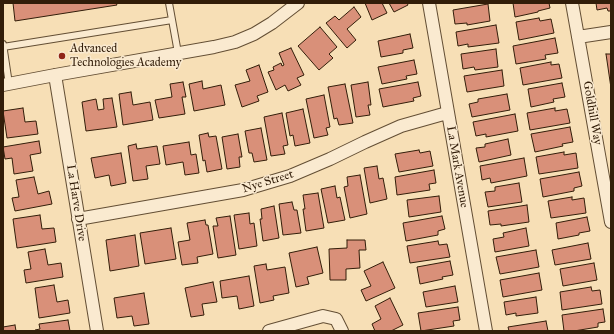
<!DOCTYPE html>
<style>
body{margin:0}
#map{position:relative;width:614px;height:334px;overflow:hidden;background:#f7dfb6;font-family:"IM FELL Great Primer",serif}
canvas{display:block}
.frame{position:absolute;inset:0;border:4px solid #321d09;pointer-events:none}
</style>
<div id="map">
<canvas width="614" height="334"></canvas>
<div class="frame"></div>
</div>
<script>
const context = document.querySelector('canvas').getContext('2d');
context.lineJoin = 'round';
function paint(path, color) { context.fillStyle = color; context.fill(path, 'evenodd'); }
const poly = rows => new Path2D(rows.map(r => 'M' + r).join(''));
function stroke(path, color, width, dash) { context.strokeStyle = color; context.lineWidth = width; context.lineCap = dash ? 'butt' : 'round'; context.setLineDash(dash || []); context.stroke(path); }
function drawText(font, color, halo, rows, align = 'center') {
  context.font = font + ' "IM FELL Great Primer",serif'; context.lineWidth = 3; context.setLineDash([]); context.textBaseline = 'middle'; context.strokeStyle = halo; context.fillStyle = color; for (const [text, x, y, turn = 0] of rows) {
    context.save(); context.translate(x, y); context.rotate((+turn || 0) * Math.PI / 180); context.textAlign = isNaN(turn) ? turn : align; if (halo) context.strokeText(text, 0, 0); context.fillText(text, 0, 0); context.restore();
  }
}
const building = poly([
 [13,3,116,3,117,5,15,21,13,3],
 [365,3,382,3,387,13,372,20,365,3],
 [389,3,407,3,408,5,394,12,389,3],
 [513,3,549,3,550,8,538,11,538,12,515,17,513,3],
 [596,3,611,3,611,11,608,11,607,8,597,10,596,3],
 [488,4,490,21,467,25,467,23,455,24,453,10,488,4],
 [354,7,361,17,347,29,356,40,347,48,326,23,335,16,339,20,354,7],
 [539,18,540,21,551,19,554,33,519,40,516,22,539,18],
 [496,25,499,43,468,47,468,44,458,46,456,32,496,25],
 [320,27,337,47,329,54,333,58,319,70,298,46,320,27],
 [410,34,413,48,403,50,403,53,381,57,378,41,410,34],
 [555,38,558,53,545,55,546,59,516,64,513,46,555,38],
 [291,48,304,75,297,78,301,85,288,91,285,85,276,90,268,72,274,70,273,67,281,63,282,66,284,65,279,53,291,48],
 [496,49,498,67,475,70,474,67,463,69,461,54,496,49],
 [606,54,611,54,611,88,606,54],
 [414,60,417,74,406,76,407,79,382,84,378,67,414,60],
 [551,62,551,65,559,64,562,78,523,85,520,68,551,62],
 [259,65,268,92,257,96,259,101,242,107,235,85,250,81,246,70,259,65],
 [502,70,504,86,467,92,464,76,502,70],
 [202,81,203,89,221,85,225,105,194,111,189,84,202,81],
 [183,82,186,97,182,97,185,114,159,118,155,100,172,97,170,84,183,82],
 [368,82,371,105,368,105,370,115,356,117,351,85,368,82],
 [418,82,421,96,413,98,414,101,383,107,379,89,418,82],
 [562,83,565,97,553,99,554,102,531,107,528,89,562,83],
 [345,84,353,123,339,125,337,118,334,119,328,87,345,84],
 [131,92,133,105,150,102,153,120,123,125,119,94,131,92],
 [507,94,510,110,472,117,469,104,478,102,478,99,507,94],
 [324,95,330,127,326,128,328,135,314,138,306,99,324,95],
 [112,98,117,127,86,131,82,102,96,99,98,110,104,109,103,99,112,98],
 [23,108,25,122,36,121,38,134,7,138,3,111,23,108],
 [555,108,555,111,567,109,570,123,530,130,527,113,555,108],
 [303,109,310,143,295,146,293,135,290,136,286,113,303,109],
 [282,113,288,145,283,146,285,154,271,156,264,117,282,113],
 [515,114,518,131,486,137,486,134,476,136,473,122,515,114],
 [570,127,573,142,562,144,563,146,535,152,531,134,570,127],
 [261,128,267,160,254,162,252,153,249,153,245,131,261,128],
 [208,133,209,137,216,136,222,169,207,172,205,160,203,161,199,135,208,133],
 [238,134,242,157,239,157,240,167,227,169,222,137,238,134],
 [508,139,511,155,479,162,476,148,485,147,485,144,508,139],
 [39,141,41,153,30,155,33,171,14,174,12,158,5,159,3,147,39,141],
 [189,142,191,155,196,154,199,173,185,175,183,162,166,165,163,146,189,142],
 [136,144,137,149,157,146,160,164,146,166,148,179,133,181,128,146,136,144],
 [419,150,420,153,430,151,433,166,399,172,395,154,419,150],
 [564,152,564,155,576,153,578,168,539,174,536,157,564,152],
 [121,153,126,183,111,186,109,175,95,178,91,158,121,153],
 [524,158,527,176,491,183,490,178,482,180,480,166,524,158],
 [377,166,379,179,383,178,387,199,370,203,364,168,377,166],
 [434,170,436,183,429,184,430,190,397,195,395,177,434,170],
 [579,172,582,186,574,188,574,191,543,197,540,179,579,172],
 [360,175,367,214,350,218,344,187,348,186,347,177,360,175],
 [34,177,38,194,49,191,52,204,15,211,12,198,19,197,16,180,34,177],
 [519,183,522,202,488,207,485,192,495,191,495,187,519,183],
 [335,186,337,198,340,197,345,220,328,223,321,189,335,186],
 [318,193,324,228,306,231,303,209,305,209,303,195,318,193],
 [439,196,441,212,409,217,407,200,439,196],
 [572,197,572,200,584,198,586,213,551,218,548,201,572,197],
 [292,202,294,210,297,210,301,233,283,235,279,204,292,202],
 [527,205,529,222,501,226,501,224,490,225,488,211,527,205],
 [274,206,279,238,263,241,260,219,262,219,261,209,274,206],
 [249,213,250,224,254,223,257,246,239,249,234,215,249,213],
 [40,215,42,229,54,228,56,242,17,248,13,219,40,215],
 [230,216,236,255,218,258,213,226,218,226,216,218,230,216],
 [442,216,445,229,438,231,438,235,406,241,403,223,442,216],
 [587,217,590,231,579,233,579,235,558,239,556,223,587,217],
 [205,220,206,225,208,225,213,254,197,257,198,263,182,265,178,242,190,240,187,223,205,220],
 [171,228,176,259,145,264,140,233,171,228],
 [526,228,529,246,495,252,493,239,504,237,503,233,526,228],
 [135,235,139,266,110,271,106,240,135,235],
 [347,240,365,240,366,250,359,250,360,268,346,269,346,280,330,280,329,249,347,248,347,240],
 [438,241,439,245,447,244,450,257,410,263,407,246,438,241],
 [588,243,591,259,555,265,552,250,588,243],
 [317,247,323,273,307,277,309,284,296,287,289,253,317,247],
 [45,249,48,265,61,263,63,277,26,283,24,270,31,269,28,252,45,249],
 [536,250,539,267,500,274,496,257,536,250],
 [450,261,453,275,442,277,443,279,420,284,417,267,450,261],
 [383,262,395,288,366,301,361,290,371,286,364,271,383,262],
 [594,263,597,280,563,286,560,269,594,263],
 [266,264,267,270,285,267,289,293,273,296,274,300,260,303,254,266,266,264],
 [539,273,542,290,503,297,500,280,539,273],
 [249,276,254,306,239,309,237,296,222,298,220,281,249,276],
 [213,282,217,302,202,304,204,315,191,317,185,288,213,282],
 [54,285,57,302,68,300,70,313,39,318,35,288,54,285],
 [455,286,458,302,426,307,423,292,455,286],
 [591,287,592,291,600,290,602,304,562,310,560,292,591,287],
 [144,293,149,324,134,326,132,316,117,318,114,298,144,293],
 [536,297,538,313,516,316,516,313,506,315,504,302,536,297],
 [390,298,403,325,391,331,375,331,372,324,381,319,375,306,390,298],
 [458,307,460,320,453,321,454,326,421,331,418,313,458,307],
 [603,309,605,322,598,323,598,327,574,331,564,331,562,315,603,309],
 [68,320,70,331,35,331,35,330,40,329,39,324,68,320],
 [546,321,548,331,509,331,508,327,546,321],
 [15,325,16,331,3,331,3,327,15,325]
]);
const service = poly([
 [169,3,178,53],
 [3,44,9,84],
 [3,47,172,20]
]);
const minor = poly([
 [429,3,486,331],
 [572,3,611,222],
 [578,37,611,32],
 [55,75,97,331],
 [3,85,55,75,214,47,235,42,254,34,272,23,298,3],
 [78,219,243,190,290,176,330,159,365,142,401,126,447,113],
 [269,331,323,316,336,319,342,331]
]);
const markers = [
 [62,56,4,"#8f2418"]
];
const poiNames = [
 ["Advanced",70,49],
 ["Technologies Academy",70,63]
];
const streetNames = [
 ["Goldhill Way",592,113,80],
 ["La Mark Avenue",457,167,80],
 ["Nye Street",268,182,-17],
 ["La Harve Drive",76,203,81]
];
paint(building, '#d99079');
stroke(building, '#321d09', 1);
stroke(service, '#634e34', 8);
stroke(minor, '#634e34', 14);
stroke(service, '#faead0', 6);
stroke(minor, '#faead0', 12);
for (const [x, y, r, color] of markers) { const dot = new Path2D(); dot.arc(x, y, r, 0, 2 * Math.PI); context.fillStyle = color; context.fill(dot); stroke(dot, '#faead0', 1.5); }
drawText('12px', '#321d09', '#faead0', poiNames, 'left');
drawText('12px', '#321d09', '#faead0', streetNames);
</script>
